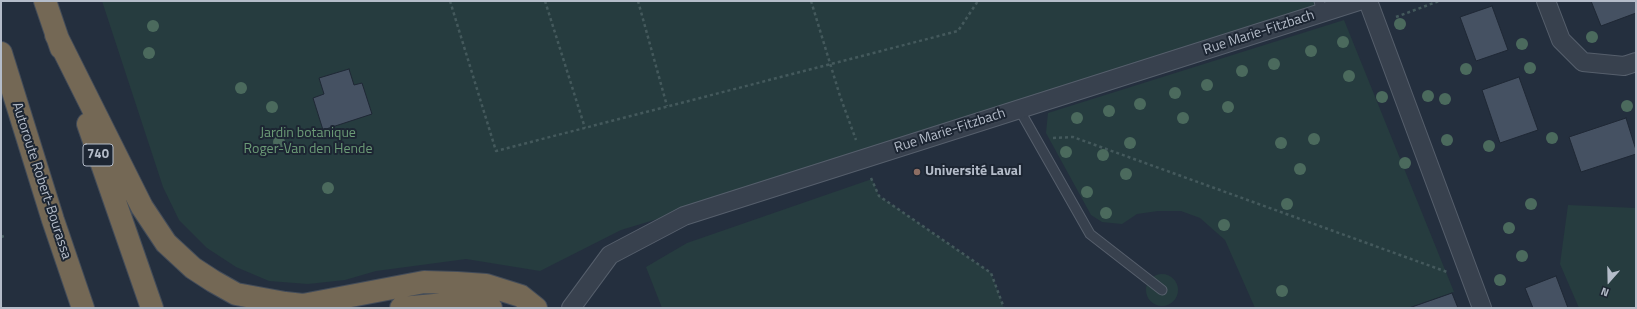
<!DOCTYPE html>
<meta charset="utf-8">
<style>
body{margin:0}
#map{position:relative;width:1637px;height:309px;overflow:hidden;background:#242f3e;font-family:"Titillium Web",sans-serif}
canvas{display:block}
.frame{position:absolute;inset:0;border:2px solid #b4bcc9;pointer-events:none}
.north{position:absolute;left:1589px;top:261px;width:40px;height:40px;-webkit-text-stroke:3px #1d2633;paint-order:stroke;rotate:200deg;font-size:11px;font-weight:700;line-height:16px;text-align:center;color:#b4bcc9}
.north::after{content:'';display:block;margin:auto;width:14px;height:18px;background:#b4bcc9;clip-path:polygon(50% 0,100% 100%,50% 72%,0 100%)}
</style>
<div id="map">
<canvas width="1637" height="309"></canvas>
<div class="frame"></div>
<div class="north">N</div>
</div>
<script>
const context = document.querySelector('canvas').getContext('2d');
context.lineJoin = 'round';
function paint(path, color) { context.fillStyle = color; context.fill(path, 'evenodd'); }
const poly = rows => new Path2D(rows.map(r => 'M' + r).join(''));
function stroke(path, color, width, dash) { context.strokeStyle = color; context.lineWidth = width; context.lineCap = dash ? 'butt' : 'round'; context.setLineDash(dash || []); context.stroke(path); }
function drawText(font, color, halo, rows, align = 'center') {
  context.font = font + ' "Titillium Web",sans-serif'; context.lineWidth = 4; context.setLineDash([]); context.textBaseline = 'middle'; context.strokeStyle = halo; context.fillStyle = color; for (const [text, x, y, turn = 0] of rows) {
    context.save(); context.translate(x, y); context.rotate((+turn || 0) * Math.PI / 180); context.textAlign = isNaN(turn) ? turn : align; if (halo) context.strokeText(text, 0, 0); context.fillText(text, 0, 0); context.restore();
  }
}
const green = poly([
 [102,1,1359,1,1002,115,621,230,540,271,466,259,376,271,345,280,308,284,269,281,236,267,207,248,179,220,163,187],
 [1344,20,1454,292,1408,308,1255,308,1225,240,1200,218,1181,211,1158,211,1137,214,1122,224,1102,222,1091,215,1046,133,1048,113],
 [872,179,879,196,991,273,1004,308,662,308,646,267,687,243],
 [1568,205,1636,208,1636,308,1579,308,1560,264],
 '1146 290a16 16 0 1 1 32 0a16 16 0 1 1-32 0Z'
]);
const building = poly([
 [1591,1,1636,1,1636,13,1601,26,1591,1],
 [1492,6,1508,50,1476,61,1460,17,1492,6],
 [349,69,354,85,362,83,372,114,323,130,313,98,324,94,319,78,349,69],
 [1519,77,1538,130,1500,143,1482,90,1519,77],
 [1626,118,1636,150,1636,154,1581,172,1569,137,1626,118],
 [1556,276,1568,308,1533,308,1525,288,1556,276],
 [1452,293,1458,308,1409,308,1452,293]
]);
const path = poly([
 [450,1,496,151,958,31,978,1],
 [545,1,585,128],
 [638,1,667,106],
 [811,1,840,96,856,140],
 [1396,17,1439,1],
 [1053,138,1073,137,1447,272],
 [871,178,879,196,991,273,1004,308],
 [1,237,4,236]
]);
const lane = poly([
 [1319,1,1322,13],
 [1019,109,1090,234,1162,290]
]);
const street = poly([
 [1368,1,1482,308],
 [1546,1,1561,40,1583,62,1624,66,1636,62],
 [571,308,610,255,684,216,1359,1]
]);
const highway = poly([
 [45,1,61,48],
 [56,35,142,207,166,243,193,268,213,281,236,294,285,303,303,305,424,282,457,283,486,285,521,296,536,308],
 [1,53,53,220,83,308],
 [88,124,152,308],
 [401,308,446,304,479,304,491,308]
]);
const trees = [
 [1400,24],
 [153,26],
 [1592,37],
 [1343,42],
 [1522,44],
 [1311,51],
 [149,53],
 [1274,64],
 [1530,68],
 [1466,69],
 [1242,71],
 [1349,76],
 [1207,85],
 [241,88],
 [1175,93],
 [1428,96],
 [1382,97],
 [1445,99],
 [1140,104],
 [1627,106],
 [272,107],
 [1228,107],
 [1109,111],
 [1077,118],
 [1183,118],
 [1552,138],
 [1314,139],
 [1447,140],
 [279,142],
 [1130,143],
 [1281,143],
 [1489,146],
 [1066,152],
 [1103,155],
 [1405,163],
 [1300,169],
 [1126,174],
 [328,188],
 [1087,192],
 [1287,204],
 [1531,204],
 [1106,213],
 [1224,225],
 [1509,228],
 [1522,256],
 [1500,280],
 [1282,291]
];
const markers = [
 [917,172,4,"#8d6e63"]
];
const shields = [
 [98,155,30]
];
const shieldNames = [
 ["740",98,155]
];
const streetNames = [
 ["Rue Marie-Fitzbach",1259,33,-18],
 ["Rue Marie-Fitzbach",950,131,-18],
 ["Autoroute Robert-Bourassa",41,181,72]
];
const parkNames = [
 ["Jardin botanique",308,134],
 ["Roger-Van den Hende",308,150]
];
const poiNames = [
 ["Université Laval",925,172]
];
paint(green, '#263c3f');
paint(building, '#455162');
stroke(building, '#1f2835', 1);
stroke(lane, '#565f6c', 11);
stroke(street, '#565f6c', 20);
stroke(highway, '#434c59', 24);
stroke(path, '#44595c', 2.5, [3, 3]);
stroke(lane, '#38414e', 9);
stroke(street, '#38414e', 18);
stroke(highway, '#746855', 22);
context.fillStyle = '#4b6a5d';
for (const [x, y] of trees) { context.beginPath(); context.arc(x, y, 6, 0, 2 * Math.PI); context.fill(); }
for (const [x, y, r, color] of markers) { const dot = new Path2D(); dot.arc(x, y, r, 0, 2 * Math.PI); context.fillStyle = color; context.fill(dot); stroke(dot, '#1d2633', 1.5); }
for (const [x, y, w] of shields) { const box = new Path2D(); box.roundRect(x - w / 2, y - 11, w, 22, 3); context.fillStyle = '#1d2633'; context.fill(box); stroke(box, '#b4bcc9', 1); }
drawText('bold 13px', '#b4bcc9', null, shieldNames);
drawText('14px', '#b4bcc9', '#1d2633', streetNames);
drawText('14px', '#6b9a76', '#1d2633', parkNames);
drawText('bold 14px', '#b4bcc9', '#1d2633', poiNames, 'left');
</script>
